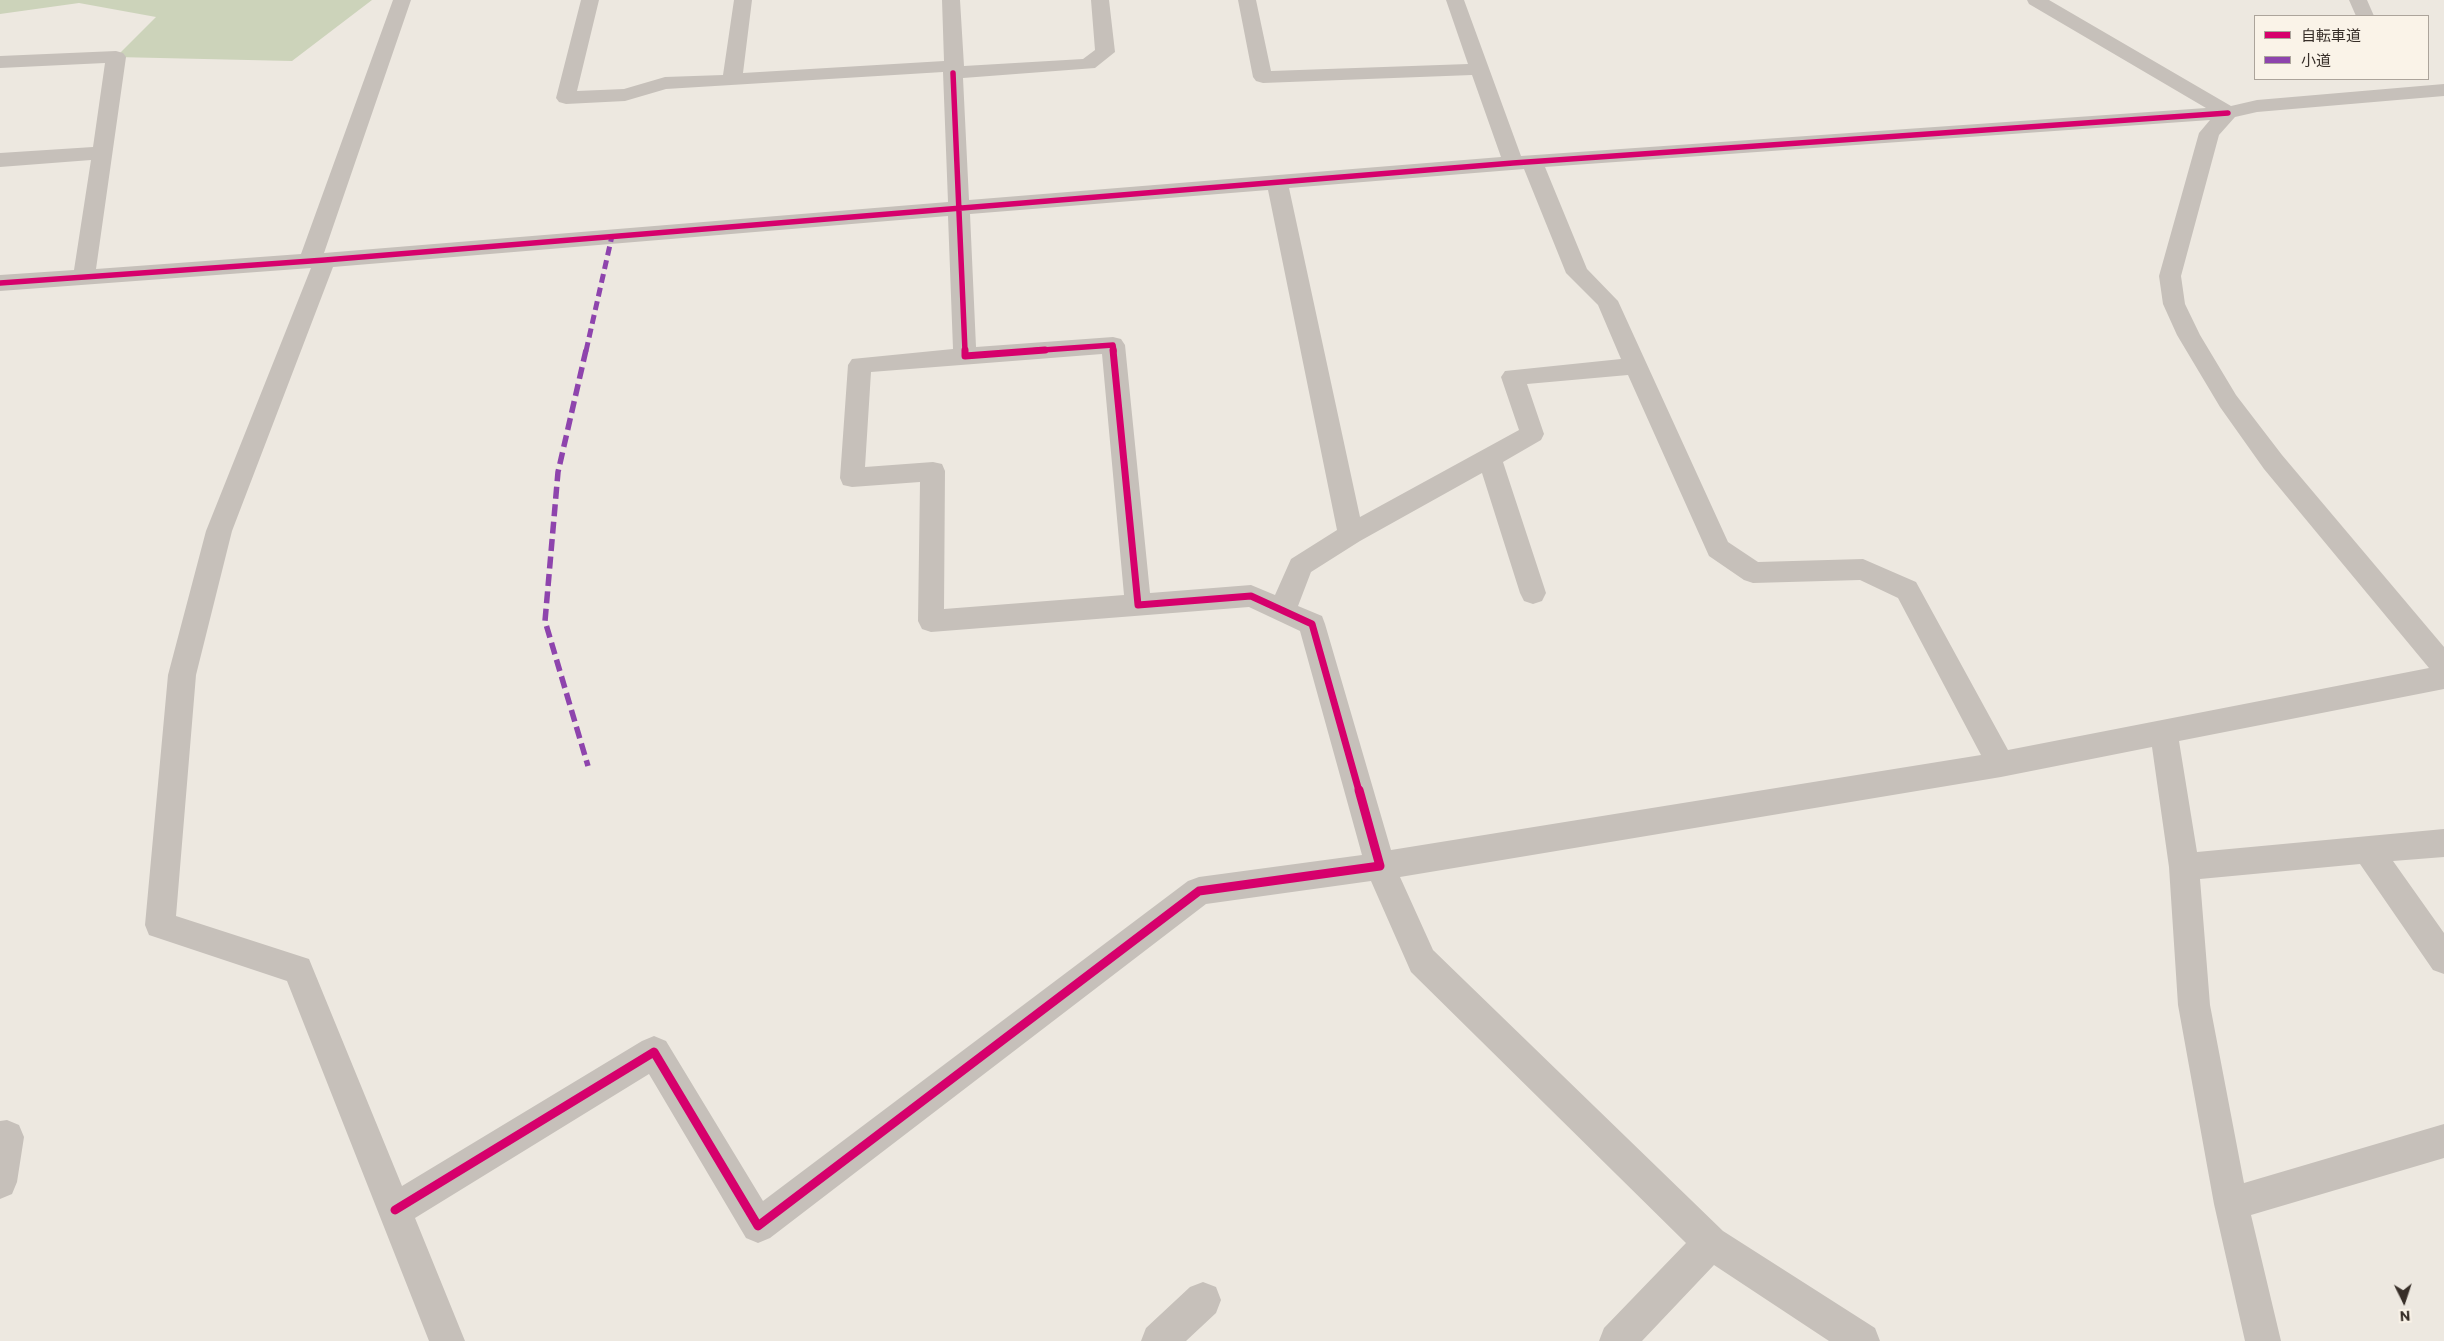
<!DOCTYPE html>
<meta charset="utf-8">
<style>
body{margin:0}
#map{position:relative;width:2444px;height:1341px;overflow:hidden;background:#ede8e0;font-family:Commissioner,"Noto Sans JP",sans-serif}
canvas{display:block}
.legend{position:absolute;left:2254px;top:15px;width:175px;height:65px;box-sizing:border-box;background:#faf3e8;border:1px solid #aca49b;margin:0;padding:6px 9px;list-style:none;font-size:15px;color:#372e28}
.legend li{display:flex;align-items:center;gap:10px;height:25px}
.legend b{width:25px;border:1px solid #aca49b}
.north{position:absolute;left:2379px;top:1276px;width:50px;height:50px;-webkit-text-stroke:4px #faf3e8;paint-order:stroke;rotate:176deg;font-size:14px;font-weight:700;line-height:20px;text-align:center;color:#372e28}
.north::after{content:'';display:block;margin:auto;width:18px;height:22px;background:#372e28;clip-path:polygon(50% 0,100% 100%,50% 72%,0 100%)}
</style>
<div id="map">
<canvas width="2444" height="1341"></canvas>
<ul class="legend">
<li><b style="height:6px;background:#d6006c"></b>自転車道</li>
<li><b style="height:6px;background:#8e44ad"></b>小道</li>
</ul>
<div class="north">N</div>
</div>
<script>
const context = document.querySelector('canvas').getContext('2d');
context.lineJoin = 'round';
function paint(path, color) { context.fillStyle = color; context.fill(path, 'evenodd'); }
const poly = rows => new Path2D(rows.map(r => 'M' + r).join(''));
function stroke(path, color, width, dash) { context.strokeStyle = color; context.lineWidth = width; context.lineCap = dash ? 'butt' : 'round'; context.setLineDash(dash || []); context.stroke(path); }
const green = poly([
 [0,0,372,0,292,61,116,57,156,17,79,3,0,14]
]);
const minor = poly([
 [393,0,411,0,324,253,948,202,943,72,666,89,625,101,566,104,559,102,556,98,581,0,599,0,577,91,624,89,665,77,723,75,734,0,752,0,743,73,944,61,942,0,960,0,964,66,1083,59,1095,50,1091,0,1109,0,1115,52,1095,68,963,78,969,200,1501,157,1472,75,1263,83,1256,81,1253,77,1238,0,1256,0,1271,71,1468,64,1446,0,1464,0,1521,156,2206,108,2029,4,2027,0,2049,0,2231,106,2257,100,2444,84,2444,96,2257,112,2235,117,2219,135,2181,276,2185,304,2200,335,2236,395,2282,455,2444,647,2444,689,2179,741,2197,852,2444,829,2444,857,2393,861,2444,933,2444,974,2433,970,2360,864,2200,879,2210,1005,2244,1183,2444,1124,2444,1158,2251,1215,2281,1341,2245,1341,2214,1204,2178,1005,2169,867,2152,747,2001,777,1400,877,1433,950,1723,1231,1875,1328,1880,1341,1829,1341,1714,1265,1642,1341,1599,1341,1604,1328,1686,1243,1411,972,1371,881,1206,904,770,1238,758,1243,746,1238,649,1074,415,1218,465,1341,429,1341,287,981,149,935,145,925,168,675,206,531,311,268,0,291,0,275,74,270,91,160,0,167,0,153,93,147,105,63,0,68,0,56,116,51,123,53,126,57,96,269,301,254,393,0],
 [2210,120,2199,133,2159,276,2163,304,2177,335,2220,407,2264,469,2429,668,2008,750,1916,582,1863,559,1758,562,1728,542,1618,301,1587,269,1545,167,2210,120],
 [1524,169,1566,273,1598,305,1621,359,1505,371,1501,377,1519,430,1360,517,1289,188,1524,169],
 [1268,190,1337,530,1291,559,1275,595,1251,585,1150,593,1125,345,1121,339,1113,337,976,347,970,214,1268,190],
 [948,216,953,349,852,359,848,365,840,478,843,485,852,487,920,482,918,621,922,629,931,632,1249,607,1300,631,1362,855,1199,877,1188,881,763,1201,666,1041,654,1036,642,1041,402,1186,309,959,176,916,196,675,232,531,333,267,948,216],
 [1102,354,1124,595,944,609,945,471,942,464,933,462,865,467,871,372,1102,354],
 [1628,375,1709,556,1744,580,1753,583,1860,580,1898,598,1981,755,1391,850,1325,624,1322,616,1298,606,1311,572,1360,541,1482,473,1520,593,1524,601,1533,604,1542,601,1546,593,1503,462,1541,440,1544,434,1527,384,1628,375],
 [2349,0,2367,0,2374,16,2356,16,2349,0],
 [7,1120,19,1125,24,1137,17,1182,12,1194,0,1199,0,1121,7,1120],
 [1203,1282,1216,1287,1221,1300,1216,1313,1186,1341,1141,1341,1146,1328,1190,1287,1203,1282]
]);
const quietFar1 = poly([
 [586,351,612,236]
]);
const quiet = poly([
 [586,350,558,472,545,621,588,766]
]);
const cyclewayFar2 = poly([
 [953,73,965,351],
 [0,283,325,260,1513,163,2228,113],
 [1029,351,1113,345,1114,351]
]);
const cyclewayFar1 = poly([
 [965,350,965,356,1045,350],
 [1113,350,1138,605,1251,596,1312,624,1359,791]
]);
const cycleway = poly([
 [395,1210,654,1052,758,1226,1199,891,1380,866,1359,790]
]);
paint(green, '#ccd3ba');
paint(minor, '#c6c0ba');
stroke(quietFar1, '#8e44ad', 5, [9, 5]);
stroke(quiet, '#8e44ad', 5.5, [12, 5.5]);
stroke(cyclewayFar2, '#d6006c', 5.5);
stroke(cyclewayFar1, '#d6006c', 7);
stroke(cycleway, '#d6006c', 9);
</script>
